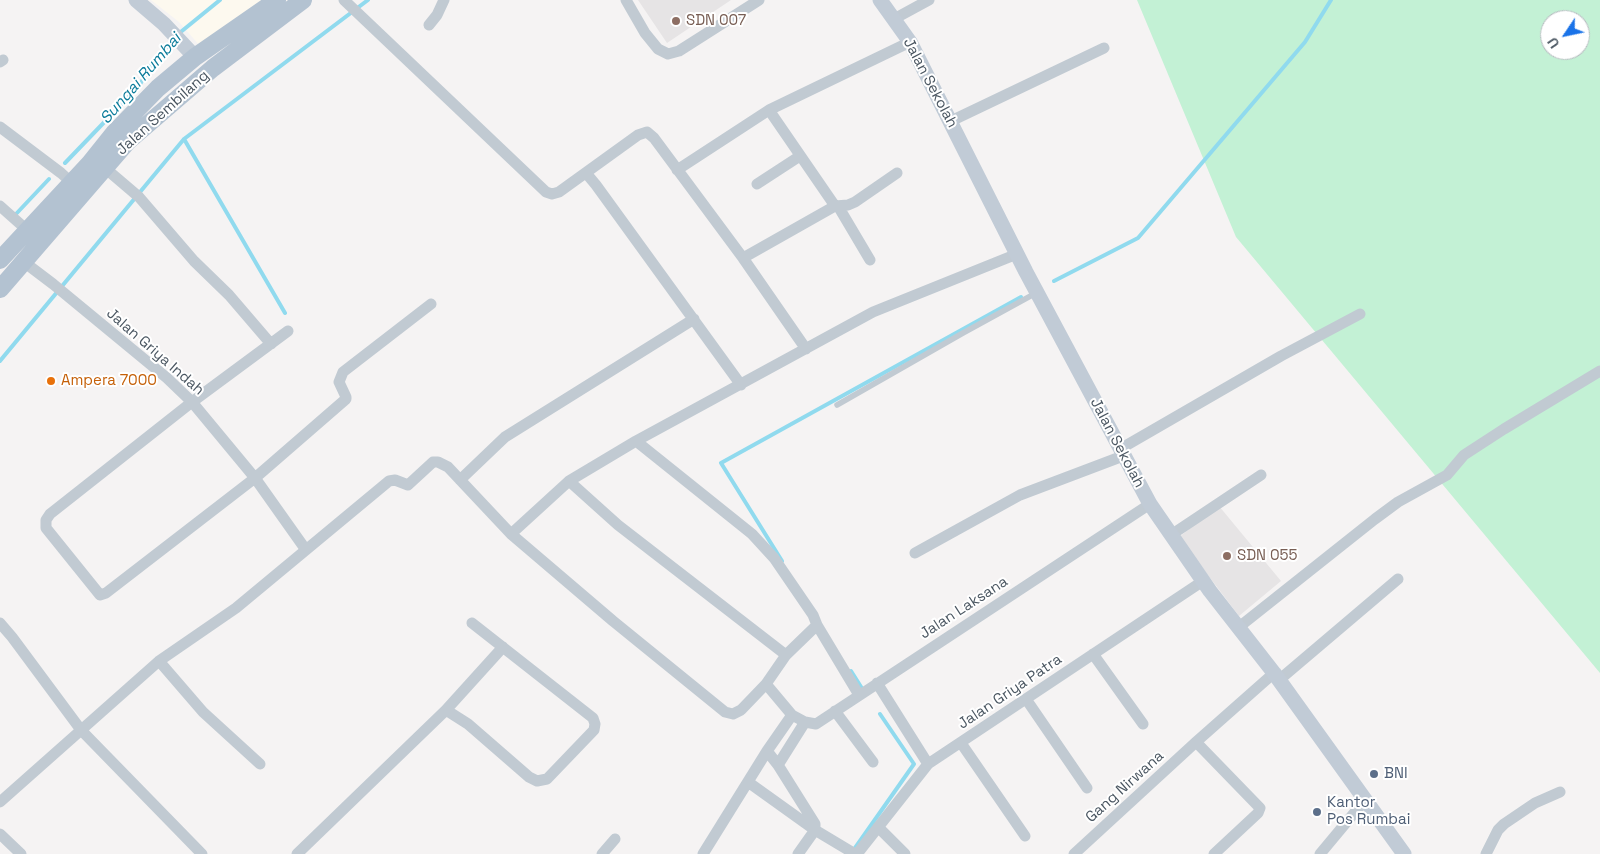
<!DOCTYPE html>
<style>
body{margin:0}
#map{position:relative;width:1600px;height:854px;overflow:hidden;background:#f5f3f3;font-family:"Space Grotesk",sans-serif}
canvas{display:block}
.north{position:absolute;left:1540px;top:10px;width:50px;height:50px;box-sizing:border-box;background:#fff;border:1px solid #b7bbc0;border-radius:50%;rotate:236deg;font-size:14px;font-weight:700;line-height:20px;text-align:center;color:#4a5661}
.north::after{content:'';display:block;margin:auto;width:18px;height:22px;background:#1a73e8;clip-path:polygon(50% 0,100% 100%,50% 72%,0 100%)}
</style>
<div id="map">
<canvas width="1600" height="854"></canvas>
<div class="north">U</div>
</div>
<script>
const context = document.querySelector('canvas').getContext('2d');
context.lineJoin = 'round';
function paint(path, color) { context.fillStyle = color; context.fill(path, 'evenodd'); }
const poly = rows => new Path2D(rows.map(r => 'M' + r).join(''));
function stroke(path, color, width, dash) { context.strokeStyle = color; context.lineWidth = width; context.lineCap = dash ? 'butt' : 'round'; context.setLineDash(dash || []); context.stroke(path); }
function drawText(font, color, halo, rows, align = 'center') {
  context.font = font + ' "Space Grotesk",sans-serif'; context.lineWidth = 4; context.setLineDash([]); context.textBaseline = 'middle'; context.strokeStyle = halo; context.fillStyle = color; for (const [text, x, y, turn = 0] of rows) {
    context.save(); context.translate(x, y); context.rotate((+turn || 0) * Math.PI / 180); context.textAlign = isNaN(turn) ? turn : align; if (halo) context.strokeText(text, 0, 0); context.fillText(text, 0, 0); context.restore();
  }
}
const commercial = poly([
 [151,0,268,0,208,55,179,22]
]);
const education = poly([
 [638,0,731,0,667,43],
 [1219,506,1281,581,1239,616,1179,537]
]);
const green = poly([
 [1137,0,1600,0,1600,673,1236,237],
 [1550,20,1580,20,1580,50,1550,50]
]);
const stream = poly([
 [177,35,220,0],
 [184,139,285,313],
 [65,163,139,86,153,62,173,40],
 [16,214,49,179],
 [1054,281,1138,238,1305,42,1331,0],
 [0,361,184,139,368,0],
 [782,561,721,463,1021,297],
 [851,671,863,690],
 [855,848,914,764,880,714]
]);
const lane = poly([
 [837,405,963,333,1036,293]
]);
const street = poly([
 [344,0,546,192,552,194,559,192,638,135,647,132,654,138,743,258,806,349],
 [626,0,645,33,658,49,668,54,679,51,759,0],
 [894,19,929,0],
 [429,25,437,15,444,0],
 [0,62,3,60],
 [769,110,835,206,848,205,855,202,897,173],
 [951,121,1104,48],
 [0,127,61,173,71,182],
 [105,168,139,197,194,261,229,295,271,344],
 [677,170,769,110,910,42],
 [586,173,596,185,741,385],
 [757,184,800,156],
 [0,206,27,230],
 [838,206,870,260],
 [743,258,835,206],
 [24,262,53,284,167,378,192,402,255,478,306,550],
 [288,331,192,402,50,514,46,520,46,528,100,595,106,593,255,478,346,399,346,397,339,382,343,372,431,304],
 [1120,449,1281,356,1360,314],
 [460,480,505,437,694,319],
 [569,481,618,525,786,655],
 [511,534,569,481,636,441,873,312,1017,254],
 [1171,535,1261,475],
 [915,553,1020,495,1123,456],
 [0,623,12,637,81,730,202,854],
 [817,625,859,695],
 [1239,627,1375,519,1398,502,1447,475,1464,455,1504,429,1600,371],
 [1093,654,1143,724],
 [159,661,203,712,260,764],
 [1279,680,1398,579],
 [877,683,928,764],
 [766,684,792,715,805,722,816,724,1150,504],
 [1026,699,1087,788],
 [446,710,503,647],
 [835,711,873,762],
 [1196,742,1260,808,1258,813,1214,854],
 [961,743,1025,836],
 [767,751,778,765,815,824,815,830,798,854],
 [778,765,805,722],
 [748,782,815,830,855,854],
 [0,802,159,661,236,608,389,481,395,480,408,485,433,462,438,462,448,467,511,534,613,621,725,712,733,714,741,710,766,684,786,655,817,625,813,615,774,558,752,534,636,441],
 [878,827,905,854],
 [0,834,21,854],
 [297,854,446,710,468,724,529,777,537,781,547,779,594,730,595,724,593,718,472,623],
 [602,854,615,839],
 [703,854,767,751,792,715],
 [857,854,928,764,1203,581],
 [1074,854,1196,742,1274,673],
 [1320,854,1365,800],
 [1486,854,1498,830,1504,824,1535,803,1560,792]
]);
const secondary = poly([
 [136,0,164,24,195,57],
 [880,0,910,42,1026,272,1150,504,1210,591,1274,673,1404,854]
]);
const primary = poly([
 [0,260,90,163,114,133,158,88,195,57,277,0],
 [0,289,127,142,213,68,303,0]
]);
const markers = [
 [676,21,5,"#8d6e63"],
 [51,381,5,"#e8710a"],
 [1227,556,5,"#8d6e63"],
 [1374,774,5,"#5c6f8a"],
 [1317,812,5,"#5c6f8a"]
];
const educationNames = [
 ["SDN 007",686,21],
 ["SDN 055",1237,556]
];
const streetNames = [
 ["Jalan Sekolah",930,83,62],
 ["Jalan Sembilang",163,113,-42],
 ["Jalan Griya Indah",155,352,41],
 ["Jalan Sekolah",1117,443,62],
 ["Jalan Laksana",964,608,-33],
 ["Jalan Griya Patra",1010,692,-34],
 ["Gang Nirwana",1125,787,-42]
];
const foodNames = [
 ["Ampera 7000",61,381]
];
const serviceNames = [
 ["BNI",1384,774],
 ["Kantor",1327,803],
 ["Pos Rumbai",1327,820]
];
const waterNames = [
 ["Sungai Rumbai",141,79,-49]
];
paint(commercial, '#fdf9ef');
paint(education, '#e6e4e5');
paint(green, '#c3f1d5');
stroke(stream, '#90daee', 4);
stroke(lane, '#c1cad2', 5.5);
stroke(street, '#c1cad2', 11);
stroke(secondary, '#c1cbd6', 15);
stroke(primary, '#b3c2d1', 18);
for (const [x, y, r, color] of markers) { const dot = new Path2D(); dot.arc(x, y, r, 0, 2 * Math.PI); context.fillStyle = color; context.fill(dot); stroke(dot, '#fff', 2); }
drawText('15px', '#785e54', '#fff', educationNames, 'left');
drawText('15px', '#4a5661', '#fff', streetNames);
drawText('15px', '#c56008', '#fff', foodNames, 'left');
drawText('15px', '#4e5e75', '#fff', serviceNames, 'left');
drawText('italic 16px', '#0c7c9b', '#fff', waterNames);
</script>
